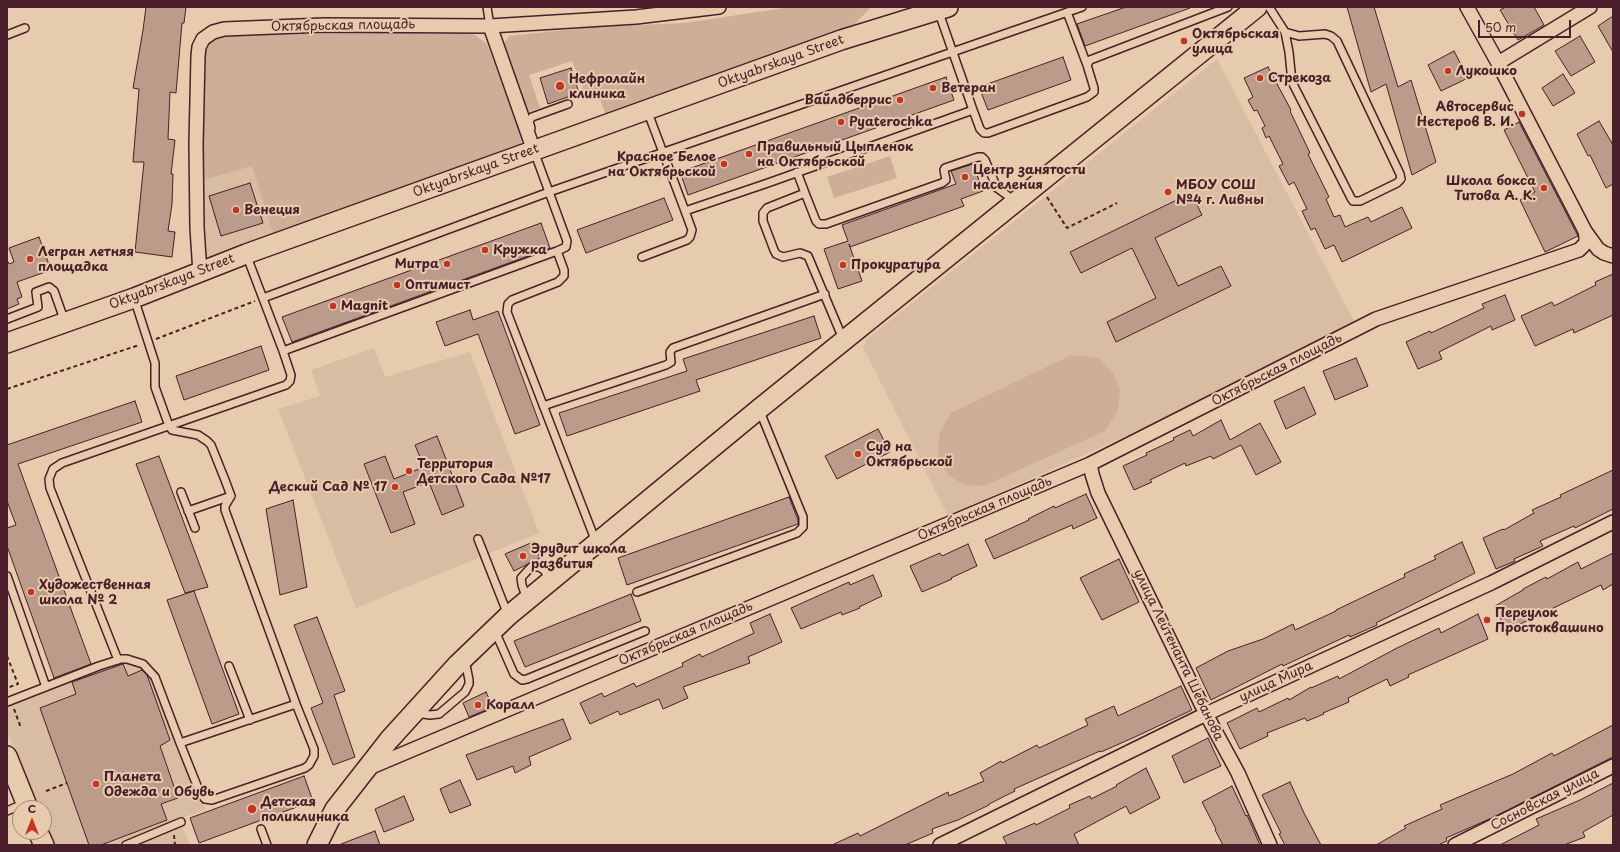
<!DOCTYPE html>
<meta charset="utf-8">
<style>
body{margin:0}
#map{position:relative;width:1620px;height:852px;overflow:hidden;background:#e6cbad;font-family:"Playpen Sans",sans-serif}
canvas{display:block}
.frame{position:absolute;inset:0;border:8px solid #4a1f2b;pointer-events:none}
.north{position:absolute;left:12px;top:800px;width:40px;height:40px;box-sizing:border-box;background:#e6cbad;border:1px solid #a88679;border-radius:50%;rotate:0deg;font-size:11px;font-weight:700;line-height:16px;text-align:center;color:#4a1f2b}
.north::after{content:'';display:block;margin:auto;width:14px;height:18px;background:#c8321e;clip-path:polygon(50% 0,100% 100%,50% 72%,0 100%)}
.scale{position:absolute;left:1478px;top:20px;width:93px;height:18px;box-sizing:border-box;border:2px solid #4a1f2b;border-top:0;padding-left:5px;font-size:12px;line-height:14px;white-space:nowrap;color:#4a1f2b;-webkit-text-stroke:3px #e6cbad;paint-order:stroke}
</style>
<div id="map">
<canvas width="1620" height="852"></canvas>
<div class="frame"></div>
<div class="north">С</div>
<div class="scale">50 m</div>
</div>
<script>
const context = document.querySelector('canvas').getContext('2d');
context.lineJoin = 'round';
function paint(path, color) { context.fillStyle = color; context.fill(path, 'evenodd'); }
const poly = rows => new Path2D(rows.map(r => 'M' + r).join(''));
function stroke(path, color, width, dash) { context.strokeStyle = color; context.lineWidth = width; context.lineCap = dash ? 'butt' : 'round'; context.setLineDash(dash || []); context.stroke(path); }
function drawText(font, color, halo, rows, align = 'center') {
  context.font = font + ' "Playpen Sans",sans-serif'; context.lineWidth = 4; context.setLineDash([]); context.textBaseline = 'middle'; context.strokeStyle = halo; context.fillStyle = color; for (const [text, x, y, turn = 0] of rows) {
    context.save(); context.translate(x, y); context.rotate((+turn || 0) * Math.PI / 180); context.textAlign = isNaN(turn) ? turn : align; if (halo) context.strokeText(text, 0, 0); context.fillText(text, 0, 0); context.restore();
  }
}
const built = poly([
 [1217,59,1356,325,1262,375,948,516,863,347,867,339],
 [252,165,273,234,203,262,200,181],
 [374,348,385,377,470,352,539,533,356,608,278,409,320,396,311,370],
 [118,660,148,669,200,793,205,810,179,819,190,845,52,845,44,826,44,808,37,808,7,731,7,702]
]);
const green = poly([
 [791,7,871,7,854,25,606,115,596,89,585,93,572,61,529,75,540,108,525,113,503,45,509,36,593,27,684,23],
 [460,32,475,35,487,44,522,139,520,147,273,234,252,166,200,181,202,53,207,43,218,35],
 [890,156,897,178,834,198,827,177],
 [1071,355,1098,358,1113,373,1120,389,1118,410,1105,431,984,486,965,485,949,476,938,457,939,433,951,413]
]);
const building = poly([
 [146,7,186,7,184,23,182,23,176,93,170,92,168,139,175,140,171,174,173,174,172,204,168,231,175,232,172,257,135,252,144,162,133,162,139,89,133,88,143,30,146,7],
 [1126,7,1189,7,1190,8,1085,46,1077,24,1126,7],
 [1347,7,1374,7,1398,87,1411,80,1436,162,1412,175,1386,84,1371,92,1347,7],
 [1506,7,1534,7,1544,25,1518,40,1500,10,1506,7],
 [1613,16,1613,52,1598,26,1613,16],
 [1580,36,1595,62,1571,76,1555,51,1580,36],
 [1454,51,1468,78,1441,91,1428,65,1454,51],
 [1063,57,1071,80,988,110,979,87,1063,57],
 [1268,67,1291,110,1290,111,1310,153,1308,154,1329,197,1326,199,1334,217,1340,215,1345,227,1368,217,1371,222,1402,207,1412,228,1342,262,1334,245,1325,249,1315,228,1311,230,1302,211,1307,209,1294,182,1289,185,1279,166,1283,164,1269,136,1266,138,1262,128,1265,126,1257,110,1254,111,1248,100,1253,97,1244,78,1268,67],
 [571,68,579,93,548,104,540,78,571,68],
 [1563,74,1575,93,1553,106,1542,88,1563,74],
 [946,77,954,100,688,195,680,172,946,77],
 [1599,121,1613,145,1613,184,1606,188,1590,155,1588,156,1577,134,1599,121],
 [1519,122,1577,234,1578,236,1545,252,1520,200,1535,192,1504,130,1519,122],
 [973,164,983,191,961,199,964,206,850,247,849,244,862,281,838,289,824,249,848,241,842,225,956,184,951,171,973,164],
 [250,183,263,223,221,236,209,196,250,183],
 [1191,193,1202,215,1155,238,1178,286,1221,266,1231,286,1116,342,1107,322,1156,298,1132,248,1081,273,1070,252,1191,193],
 [664,198,673,220,586,253,577,230,664,198],
 [541,223,550,248,292,342,282,317,541,223],
 [39,237,51,270,17,282,22,297,17,299,19,304,7,309,7,260,9,264,14,262,9,248,39,237],
 [1613,274,1613,315,1574,333,1573,329,1535,346,1521,316,1552,302,1554,306,1596,285,1595,282,1613,274],
 [1505,295,1515,320,1492,330,1491,326,1439,352,1442,359,1418,369,1406,342,1430,331,1431,333,1484,308,1482,304,1505,295],
 [470,310,473,320,498,311,540,425,515,434,478,334,445,346,436,322,470,310],
 [814,316,821,338,696,380,700,391,567,436,559,413,687,371,683,359,814,316],
 [261,346,269,370,184,400,176,376,261,346],
 [1356,358,1368,386,1335,400,1323,371,1356,358],
 [1304,387,1316,414,1286,429,1274,401,1304,387],
 [135,401,142,422,18,464,91,664,54,678,7,546,7,528,16,525,7,501,7,445,135,401],
 [1221,420,1230,440,1260,423,1281,462,1256,475,1241,445,1213,459,1211,456,1186,466,1185,463,1150,480,1152,482,1134,490,1123,466,1147,455,1146,453,1174,440,1173,438,1190,430,1193,436,1221,420],
 [878,429,890,452,837,479,825,456,878,429],
 [437,436,464,506,442,515,429,482,403,492,415,524,391,533,364,464,385,456,394,479,424,467,415,445,437,436],
 [159,456,208,587,185,593,136,464,159,456],
 [1613,470,1613,509,1575,528,1574,526,1540,541,1543,546,1514,559,1515,561,1496,569,1483,538,1503,529,1504,530,1534,513,1532,510,1561,497,1560,495,1613,470],
 [1086,494,1097,518,1073,529,1072,525,994,559,985,540,1029,520,1028,519,1054,506,1055,508,1086,494],
 [789,497,798,520,798,524,627,585,618,558,789,497],
 [293,500,307,587,280,595,266,509,293,500],
 [533,542,540,558,514,571,505,554,533,542],
 [1462,542,1475,573,1376,623,1377,625,1350,637,1349,635,1283,666,1282,664,1211,700,1196,668,1228,651,1263,639,1293,624,1295,630,1336,611,1336,610,1405,577,1404,574,1436,559,1434,556,1462,542],
 [968,544,977,566,951,578,952,579,922,592,910,566,940,553,942,556,968,544],
 [1613,553,1613,584,1603,590,1601,585,1506,631,1495,606,1523,590,1523,589,1546,577,1547,579,1578,562,1581,569,1613,553],
 [1119,559,1139,602,1102,620,1080,578,1119,559],
 [873,575,882,596,859,607,860,608,842,615,841,612,801,629,791,608,849,582,850,585,873,575],
 [194,591,239,714,212,724,167,600,194,591],
 [631,594,641,621,525,667,514,641,631,594],
 [770,614,782,642,748,657,750,663,683,687,688,698,663,709,659,699,620,715,618,711,590,724,580,703,602,693,604,697,634,683,636,687,683,666,682,663,700,654,702,657,754,633,750,623,770,614],
 [1478,614,1488,639,1408,675,1409,677,1390,686,1387,679,1348,698,1349,702,1323,713,1324,714,1307,721,1305,718,1267,733,1268,736,1240,749,1227,723,1257,708,1259,712,1288,698,1289,700,1311,687,1311,688,1338,676,1339,679,1397,648,1439,628,1441,633,1478,614],
 [317,617,345,691,334,695,355,757,333,765,311,708,323,703,294,625,317,617],
 [123,664,128,676,142,670,147,675,170,740,160,746,178,798,161,804,167,820,101,845,89,845,40,708,76,694,72,682,123,664],
 [1181,686,1192,710,1137,736,1101,752,1100,751,1014,789,1015,791,989,804,989,805,958,820,932,829,933,833,905,845,832,845,858,833,860,836,948,792,949,796,984,781,980,773,1001,761,1002,763,1037,745,1039,748,1088,725,1085,719,1114,706,1118,716,1181,686],
 [486,692,493,707,469,717,463,703,486,692],
 [563,719,571,739,529,757,531,765,515,773,513,766,477,780,466,755,563,719],
 [1613,725,1613,757,1599,764,1494,817,1446,838,1447,841,1438,845,1376,845,1406,828,1404,826,1442,809,1440,805,1513,774,1552,753,1554,756,1613,725],
 [1208,738,1221,766,1184,783,1172,756,1208,738],
 [1146,768,1160,798,1130,814,1126,806,1074,834,1079,845,1007,845,1003,837,1035,823,1036,825,1070,808,1069,805,1090,796,1091,799,1117,786,1116,785,1146,768],
 [304,776,313,801,199,843,190,818,304,776],
 [460,780,471,805,450,813,440,789,460,780],
 [1290,782,1304,813,1321,845,1285,845,1279,834,1281,833,1262,795,1290,782],
 [1613,783,1613,815,1583,832,1585,837,1564,845,1500,845,1539,825,1536,819,1580,800,1613,783],
 [1232,786,1246,816,1247,815,1260,845,1223,845,1215,830,1216,829,1202,802,1232,786],
 [404,796,414,820,384,832,375,809,404,796],
 [375,831,380,845,341,845,341,844,375,831]
]);
const path = poly([
 [1047,197,1067,228,1117,203],
 [156,339,255,301],
 [7,389,139,345],
 [7,656,18,684,7,688],
 [14,709,21,728],
 [46,791,67,783],
 [174,835,175,845]
]);
const lane = poly([
 [487,7,490,26],
 [1269,7,1285,32,1289,52,1292,82,1351,198,1353,201,1360,201,1397,183,1401,179,1400,174,1337,41,1331,36,1325,34,1299,36,1285,32],
 [938,10,973,110],
 [1067,12,1087,65],
 [7,35,25,28],
 [647,110,685,211,765,184,973,110,980,129,984,133,988,133,1087,97,1094,92,1094,88,1087,65,1090,60,1228,7],
 [531,128,529,121,532,117,568,104],
 [534,151,567,241,566,247,557,251,564,270,564,276,558,282,512,300,508,304,507,312,596,542],
 [797,172,805,193],
 [246,254,283,351],
 [642,257,687,240,690,237,692,230,685,211],
 [263,298,549,192,1082,7],
 [7,319,38,307,36,292,49,287,54,291,65,322],
 [843,339,808,256,800,253,783,257,776,254,774,250,763,221,763,213,767,208,805,193,816,221,819,224,826,224,942,183,946,180,944,170,945,168,978,157,982,157,985,160,997,188,1015,201],
 [543,406,666,365,671,362,670,352,673,348,825,294],
 [181,492,195,528],
 [188,511,231,496],
 [478,539,508,615],
 [7,576,46,687],
 [637,592,797,533,803,527,803,517,759,409],
 [527,599,522,585,521,578,531,567,539,567,544,570,550,580],
 [495,631,514,674,522,680,527,679,645,631],
 [118,660,50,488,49,479,53,469,62,463,286,385,290,381,291,375,283,351,557,251],
 [229,666,250,720],
 [7,702,99,666,121,659,127,659,143,664,155,677,180,743,296,704,225,510,225,506,231,496,225,480,211,445,207,441,198,435,172,430,169,426,155,387,155,363,134,298],
 [417,713,430,715,439,714,465,692,469,684,469,680,465,660],
 [180,743,200,793,205,799,212,800,305,768,309,765,314,756,314,749,296,704],
 [7,811,25,803],
 [261,829,267,845],
 [126,845,181,822]
]);
const street = poly([
 [1467,7,1498,63,1585,231,1598,249,1604,253,1613,256],
 [490,26,534,151],
 [1498,63,1590,7],
 [200,273,197,228,196,144,198,56,199,47,203,39,213,32,224,29,324,25,490,26,636,17,719,7],
 [1090,464,1092,474,1098,493,1206,714,1238,773,1270,845],
 [369,768,1090,464,1376,319,1579,250,1586,243,1586,237,1585,231],
 [940,845,1206,714,1491,583,1613,522],
 [1455,845,1613,766]
]);
const secondary = poly([
 [7,343,134,298,246,254,841,40,948,7],
 [7,756,28,808],
 [38,832,44,845],
 [317,845,335,809,389,740,458,664,508,616,759,409,1257,7]
]);
const markers = [
 [1184,41,4,"#c8321e"],
 [1448,71,4,"#c8321e"],
 [1260,78,4,"#c8321e"],
 [560,86,5,"#c8321e"],
 [933,88,4,"#c8321e"],
 [900,100,4,"#c8321e"],
 [1522,114,4,"#c8321e"],
 [841,122,4,"#c8321e"],
 [749,154,4,"#c8321e"],
 [724,164,4,"#c8321e"],
 [965,177,4,"#c8321e"],
 [1544,188,4,"#c8321e"],
 [1168,192,4,"#c8321e"],
 [236,210,4,"#c8321e"],
 [485,250,4,"#c8321e"],
 [30,259,4,"#c8321e"],
 [447,264,4,"#c8321e"],
 [843,265,4,"#c8321e"],
 [397,285,4,"#c8321e"],
 [333,306,4,"#c8321e"],
 [858,454,4,"#c8321e"],
 [409,471,4,"#c8321e"],
 [395,487,4,"#c8321e"],
 [523,556,4,"#c8321e"],
 [31,592,4,"#c8321e"],
 [1487,620,4,"#c8321e"],
 [478,705,4,"#c8321e"],
 [96,784,4,"#c8321e"],
 [252,809,5,"#c8321e"]
];
const streetNames = [
 ["Октябрьская площадь",343,26,-1],
 ["Oktyabrskaya Street",781,62,-20],
 ["Oktyabrskaya Street",476,171,-20],
 ["Oktyabrskaya Street",172,282,-21],
 ["Октябрьская площадь",1277,370,-27],
 ["Октябрьская площадь",985,509,-23],
 ["Октябрьская площадь",686,634,-23],
 ["улица Лейтенанта Шебанова",1178,655,64],
 ["улица Мира",1276,682,-25],
 ["Сосновская улица",1545,800,-27]
];
const poiNames = [
 ["Октябрьская",1192,34],
 ["улица",1192,49],
 ["Лукошко",1456,71],
 ["Стрекоза",1268,78],
 ["Нефролайн",569,79],
 ["клиника",569,94],
 ["Ветеран",941,88],
 ["Вайлдберрис",892,100,"right"],
 ["Автосервис",1514,107,"right"],
 ["Нестеров В. И.",1514,122,"right"],
 ["Pyaterochka",849,122],
 ["Правильный Цыпленок",757,147],
 ["на Октябрьской",757,162],
 ["Красное Белое",716,157,"right"],
 ["на Октябрьской",716,172,"right"],
 ["Центр занятости",973,170],
 ["населения",973,185],
 ["Школа бокса",1536,181,"right"],
 ["Титова А. К.",1536,196,"right"],
 ["МБОУ СОШ",1176,185],
 ["№4 г. Ливны",1176,200],
 ["Венеция",244,210],
 ["Кружка",493,250],
 ["Легран летняя",38,252],
 ["площадка",38,267],
 ["Митра",439,264,"right"],
 ["Прокуратура",851,265],
 ["Оптимист",405,285],
 ["Magnit",341,306],
 ["Суд на",866,447],
 ["Октябрьской",866,462],
 ["Территория",417,464],
 ["Детского Сада №17",417,479],
 ["Деский Сад № 17",387,487,"right"],
 ["Эрудит школа",531,549],
 ["развития",531,564],
 ["Художественная",39,585],
 ["школа № 2",39,600],
 ["Переулок",1495,613],
 ["Простоквашино",1495,628],
 ["Коралл",486,705],
 ["Планета",104,777],
 ["Одежда и Обувь",104,792],
 ["Детская",261,802],
 ["поликлиника",261,817]
];
paint(built, '#d9bda2');
paint(green, '#cdaf98');
paint(building, '#bb9b89');
stroke(building, '#4a1f2b', 1);
stroke(lane, '#4a1f2b', 10);
stroke(street, '#4a1f2b', 16);
stroke(secondary, '#4a1f2b', 22);
stroke(path, '#4a1f2b', 2, [4, 3]);
stroke(lane, '#e6cbad', 7);
stroke(street, '#e6cbad', 13);
stroke(secondary, '#e6cbad', 19);
for (const [x, y, r, color] of markers) { const dot = new Path2D(); dot.arc(x, y, r, 0, 2 * Math.PI); context.fillStyle = color; context.fill(dot); stroke(dot, '#e6cbad', 1.5); }
drawText('13px', '#4a1f2b', '#e6cbad', streetNames);
drawText('bold 13px', '#4a1f2b', '#e6cbad', poiNames, 'left');
</script>
